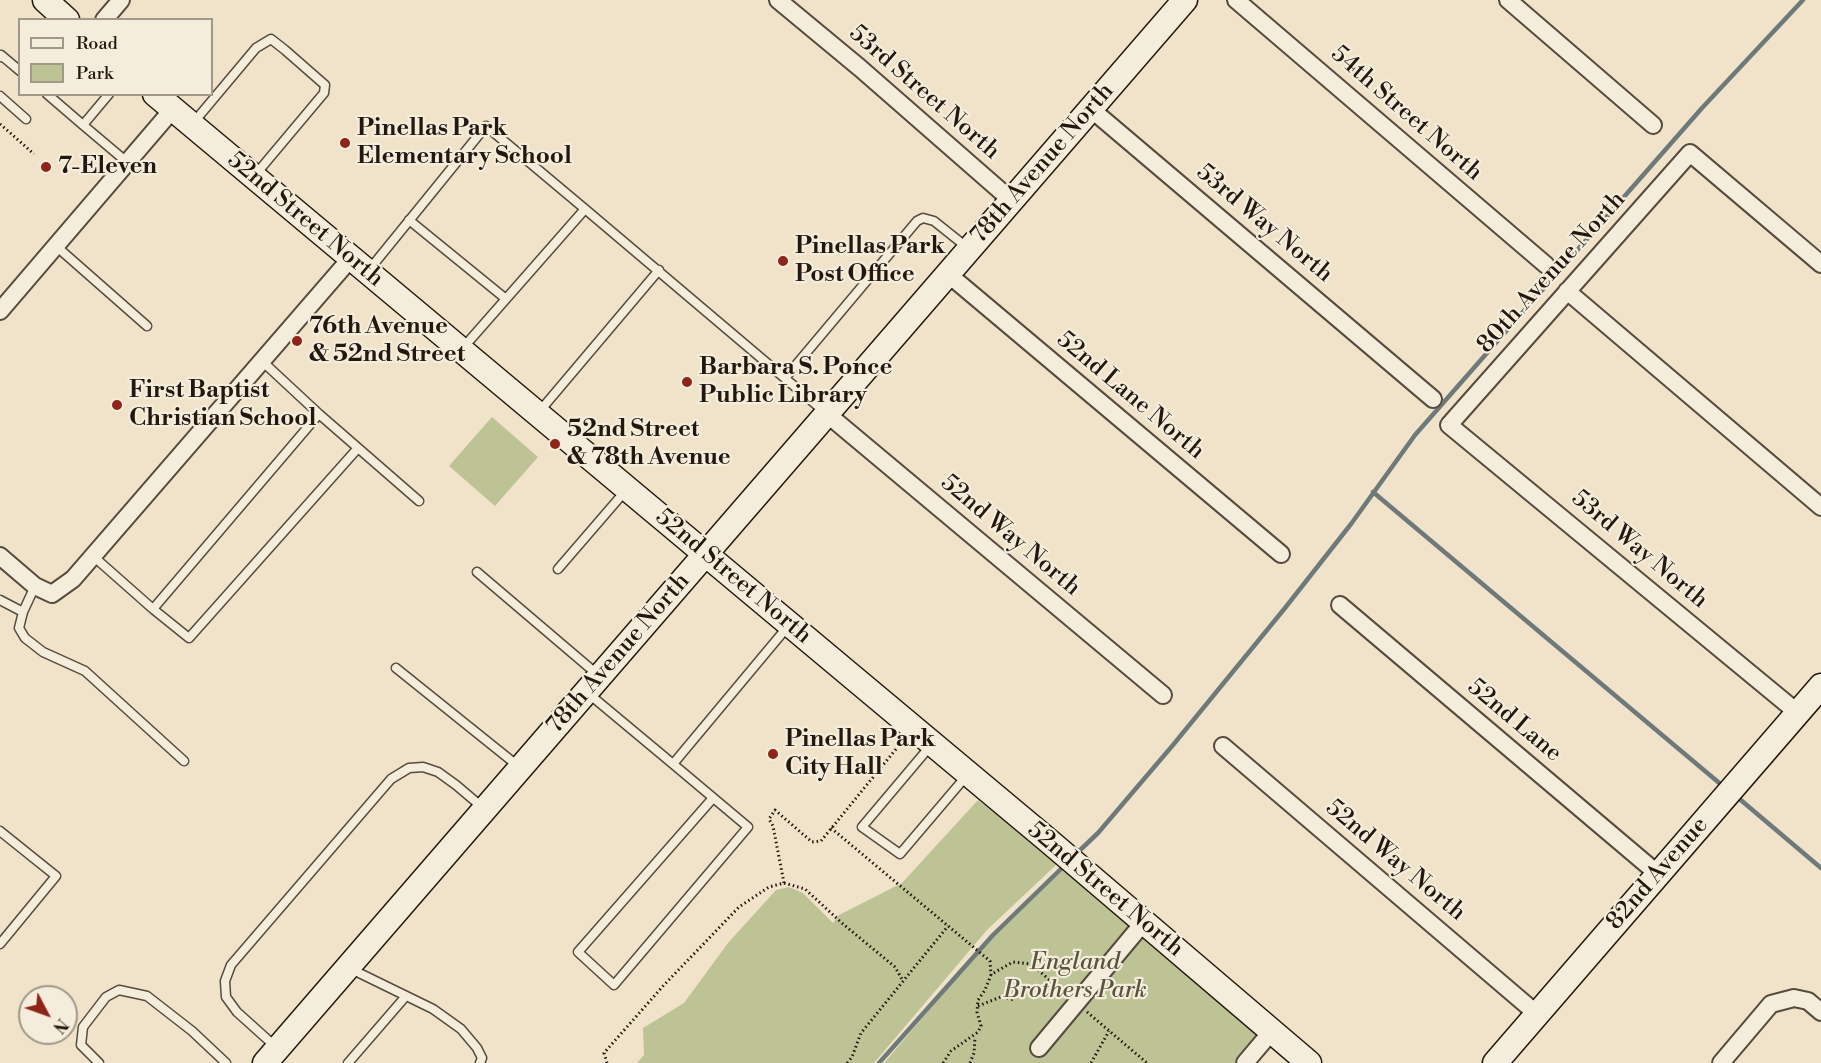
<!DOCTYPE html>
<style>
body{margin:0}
#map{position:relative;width:1821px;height:1063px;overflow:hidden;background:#f0e3c9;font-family:"Libre Bodoni",serif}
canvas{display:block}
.legend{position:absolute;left:18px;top:18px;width:195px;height:78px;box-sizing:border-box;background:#f5eddc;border:2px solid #a1988a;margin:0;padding:8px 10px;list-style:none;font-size:18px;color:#23180f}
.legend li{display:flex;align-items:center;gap:12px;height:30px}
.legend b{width:30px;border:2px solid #a1988a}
.north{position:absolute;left:18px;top:985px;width:60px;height:60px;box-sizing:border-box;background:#f5eddc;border:2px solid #a1988a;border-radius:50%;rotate:131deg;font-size:16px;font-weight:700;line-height:24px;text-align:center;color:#23180f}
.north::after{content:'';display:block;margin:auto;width:21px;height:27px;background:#8f2418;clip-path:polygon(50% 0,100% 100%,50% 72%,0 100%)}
</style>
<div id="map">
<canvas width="1821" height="1063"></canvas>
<ul class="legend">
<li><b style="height:8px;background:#f5eddc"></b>Road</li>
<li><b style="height:16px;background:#bdc394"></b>Park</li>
</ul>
<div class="north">N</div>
</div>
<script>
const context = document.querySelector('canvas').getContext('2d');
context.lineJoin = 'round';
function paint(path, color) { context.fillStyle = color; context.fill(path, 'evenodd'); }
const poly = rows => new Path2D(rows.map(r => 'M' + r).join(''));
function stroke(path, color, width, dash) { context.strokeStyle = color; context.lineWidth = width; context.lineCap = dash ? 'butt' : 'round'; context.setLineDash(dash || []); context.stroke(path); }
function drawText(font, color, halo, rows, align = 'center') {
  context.font = font + ' "Libre Bodoni",serif'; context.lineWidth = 4.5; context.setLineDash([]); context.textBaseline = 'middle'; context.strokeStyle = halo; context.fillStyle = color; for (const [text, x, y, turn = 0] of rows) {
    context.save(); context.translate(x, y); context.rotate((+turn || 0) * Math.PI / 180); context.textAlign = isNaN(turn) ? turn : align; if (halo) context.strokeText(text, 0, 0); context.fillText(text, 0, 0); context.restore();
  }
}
const green = poly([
 [492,417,538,457,495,506,449,466],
 [978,800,1058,863,987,930,874,1063,637,1063,644,1055,643,1028,684,1003,728,943,776,890,789,887,803,893,833,923,839,915,902,883],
 [1072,861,1272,1031,1245,1063,884,1063,993,935]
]);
const stream = poly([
 [1373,492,1724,787],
 [1736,796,1821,868],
 [1076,854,1098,833,1173,745,1285,608,1351,524,1415,435,1702,108,1803,0],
 [879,1063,993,935,1066,864]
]);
const path = poly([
 [0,124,34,154],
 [831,828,990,961,991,975],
 [784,883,773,826,769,819,775,810,812,842,821,841,901,743],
 [978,1006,1003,996,1011,1000,1018,995],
 [1087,1012,1147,1063],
 [607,1063,604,1053,664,985,739,907,769,887,784,883,805,889,843,924,895,967,903,981],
 [847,1063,852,1057,861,1033,948,926],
 [943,1063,951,1051,978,1032,981,1026,977,1012,978,1000,985,990,991,975,997,971,1013,962,1031,964,1066,994],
 [970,1063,974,1053,975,1037],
 [1091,1063,1109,1031]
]);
const lane = poly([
 [0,57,1,55,20,71],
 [47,94,83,125],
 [109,94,83,125,128,163],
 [0,96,26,119],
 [194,122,256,48,271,39,285,50,325,85,324,93,256,174],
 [409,220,506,299],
 [56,246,147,326],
 [369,270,486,126,585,209],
 [462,349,585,209,826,413],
 [785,378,917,221,923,218,934,221,969,249],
 [539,412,659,270],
 [319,414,419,501],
 [93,556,153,609,319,414,262,361],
 [558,569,627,489],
 [477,572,598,675],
 [35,586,23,612,19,628,25,638,43,652,85,671,184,761],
 [0,600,23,612],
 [153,609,189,638,358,448],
 [396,668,518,766],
 [589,694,673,764,789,625],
 [932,744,862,827,900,854,968,774],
 [673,764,748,827,614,985,578,952,713,798],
 [0,831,56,876,0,944],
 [351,969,433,1009,461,1029,477,1048,482,1058,480,1063],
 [277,1048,237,1012,226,997,225,981,231,965,391,779,409,768,423,767,438,772,456,785,482,807],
 [99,1063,81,1045,83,1027,106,997,119,990,147,996,192,1031,226,1063],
 [348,1063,406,996]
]);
const street = poly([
 [778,0,860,68,1011,200],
 [1236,0,1546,265],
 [1508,0,1653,125],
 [104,20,121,0],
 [1091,109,1433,399],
 [948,274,1281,554],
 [1567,291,1821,507],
 [0,311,173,109],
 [827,414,1163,695],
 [0,556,35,586,52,594,73,579,351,258],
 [1340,605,1658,874],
 [1798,713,1449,425,1690,153,1821,264],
 [1223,746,1537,1014],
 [1039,1048,1144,922],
 [1245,1063,1272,1031],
 [1721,1063,1771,1004,1794,998,1808,1001,1821,1012]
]);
const secondary = poly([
 [45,0,67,20],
 [155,94,1050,842,1309,1063],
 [265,1063,1185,0],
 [1495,1063,1821,686]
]);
const markers = [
 [345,143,6,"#8f2418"],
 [46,167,6,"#8f2418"],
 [783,261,6,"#8f2418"],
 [297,341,6,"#8f2418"],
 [687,382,6,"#8f2418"],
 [117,405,6,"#8f2418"],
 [555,444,6,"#8f2418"],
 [773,754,6,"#8f2418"]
];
const streetNames = [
 ["53rd Street North",924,93,41],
 ["54th Street North",1406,114,41],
 ["78th Avenue North",1043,164,-49],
 ["52nd Street North",305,220,40],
 ["53rd Way North",1264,224,40],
 ["80th Avenue North",1552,273,-48],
 ["52nd Lane North",1130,396,40],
 ["52nd Way North",1010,536,40],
 ["53rd Way North",1639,550,40],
 ["52nd Street North",733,577,40],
 ["78th Avenue North",619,654,-49],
 ["52nd Lane",1514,721,40],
 ["52nd Way North",1395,861,40],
 ["82nd Avenue",1658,874,-49],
 ["52nd Street North",1105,890,40]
];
const poiNames = [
 ["Pinellas Park",357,129],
 ["Elementary School",357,157],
 ["7-Eleven",58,167],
 ["Pinellas Park",795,247],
 ["Post Office",795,275],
 ["76th Avenue",309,327],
 ["& 52nd Street",309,355],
 ["Barbara S. Ponce",699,368],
 ["Public Library",699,396],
 ["First Baptist",129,391],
 ["Christian School",129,419],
 ["52nd Street",567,430],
 ["& 78th Avenue",567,458],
 ["Pinellas Park",785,740],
 ["City Hall",785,768]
];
const parkNames = [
 ["England",1075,963],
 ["Brothers Park",1075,991]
];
paint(green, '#bdc394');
stroke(stream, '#6e7a7a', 4.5);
stroke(lane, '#564b3e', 11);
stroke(street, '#564b3e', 20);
stroke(secondary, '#23180f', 27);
stroke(path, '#23180f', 3, [1.5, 3]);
stroke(lane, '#f5eddc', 8);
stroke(street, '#f5eddc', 16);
stroke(secondary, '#f5eddc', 24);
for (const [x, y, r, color] of markers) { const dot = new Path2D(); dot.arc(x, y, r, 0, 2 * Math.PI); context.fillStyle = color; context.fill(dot); stroke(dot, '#f5eddc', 2); }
drawText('24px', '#23180f', '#f5eddc', streetNames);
drawText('bold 24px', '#23180f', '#f5eddc', poiNames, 'left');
drawText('italic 24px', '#59543e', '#f5eddc', parkNames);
</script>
